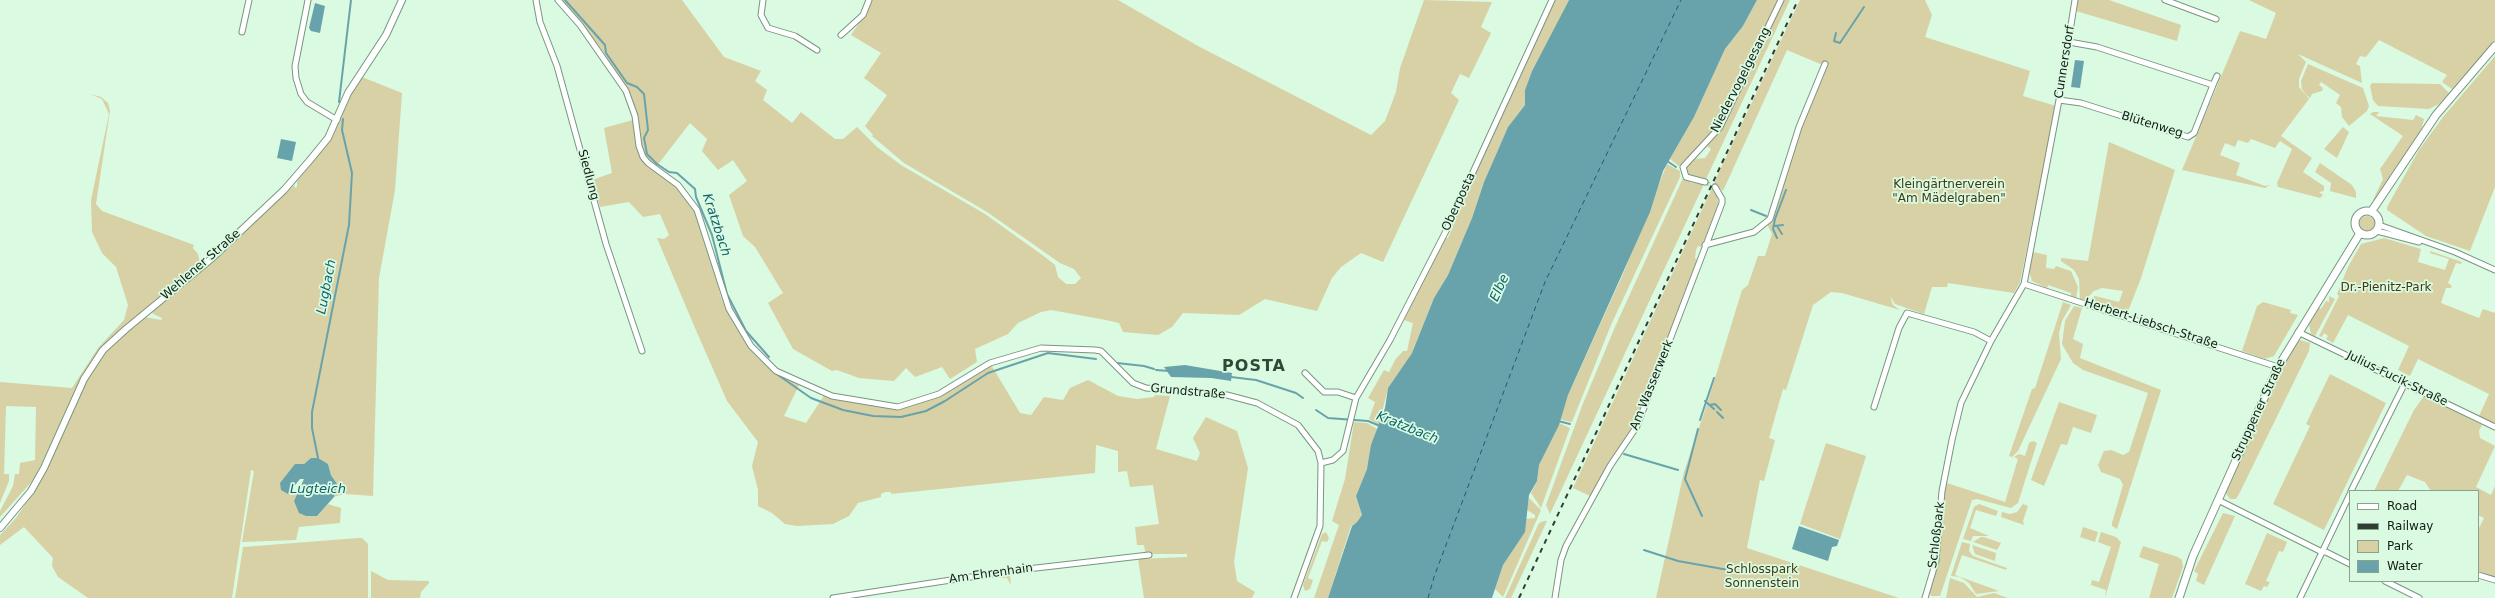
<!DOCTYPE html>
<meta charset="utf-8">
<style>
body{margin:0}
#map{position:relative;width:2495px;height:598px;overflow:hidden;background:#dafae2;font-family:"DejaVu Sans",sans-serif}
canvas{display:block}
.legend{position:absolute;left:2349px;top:490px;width:130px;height:92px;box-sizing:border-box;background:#dafae2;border:1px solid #8aa290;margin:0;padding:5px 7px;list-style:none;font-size:12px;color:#111d15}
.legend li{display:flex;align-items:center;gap:8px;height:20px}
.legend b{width:20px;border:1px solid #8aa290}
</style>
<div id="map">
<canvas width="2495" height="598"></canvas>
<ul class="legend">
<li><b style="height:5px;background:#fff"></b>Road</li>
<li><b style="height:5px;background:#2f3e34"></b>Railway</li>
<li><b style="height:11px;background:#d8d1a5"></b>Park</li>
<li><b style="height:11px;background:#68a3ac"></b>Water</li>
</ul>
</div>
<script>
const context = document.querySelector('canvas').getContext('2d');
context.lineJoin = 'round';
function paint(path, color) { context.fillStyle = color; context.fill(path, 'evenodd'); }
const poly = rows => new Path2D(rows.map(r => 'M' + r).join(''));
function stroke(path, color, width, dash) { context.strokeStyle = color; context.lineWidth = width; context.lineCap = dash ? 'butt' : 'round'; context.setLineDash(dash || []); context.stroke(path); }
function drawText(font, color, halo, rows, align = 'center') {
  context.font = font + ' "DejaVu Sans",sans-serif'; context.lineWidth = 3.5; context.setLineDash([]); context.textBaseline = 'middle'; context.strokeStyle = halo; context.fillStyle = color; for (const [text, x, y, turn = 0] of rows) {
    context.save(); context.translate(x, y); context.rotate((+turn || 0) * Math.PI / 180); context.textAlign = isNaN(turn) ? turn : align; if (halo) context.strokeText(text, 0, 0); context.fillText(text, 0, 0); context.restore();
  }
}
const green = poly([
 [561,0,682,0,724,57,761,71,755,81,767,90,763,100,792,123,801,112,835,139,843,139,857,127,877,147,901,165,985,214,1045,257,1055,265,1058,277,1066,284,1075,284,1081,278,1074,269,1060,263,987,212,904,163,872,136,873,135,865,126,887,95,864,78,881,53,851,35,868,10,870,0,1118,0,1198,46,1371,135,1385,121,1396,92,1400,68,1424,0,1492,2,1481,27,1491,33,1469,78,1460,74,1451,93,1459,100,1383,262,1361,253,1341,267,1332,278,1317,311,1265,299,1239,315,1183,313,1172,327,1158,335,1123,332,1119,323,1106,320,1051,310,1041,312,1018,323,1008,334,975,349,977,362,950,379,942,367,915,377,906,368,894,381,859,378,837,370,832,371,793,349,768,303,783,293,755,247,743,236,729,195,747,181,733,160,718,170,702,151,707,139,690,123,656,167,649,161,644,155,627,91,602,50],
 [1554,0,1569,0,1532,71,1525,90,1525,105,1508,127,1484,182,1472,218,1448,275,1434,298,1412,353,1388,388,1379,425,1369,419,1375,402,1368,398,1384,370,1389,372,1395,360,1403,351,1407,351,1413,323,1404,320,1445,238,1448,238,1494,129],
 [1757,0,1778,0,1717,125,1707,139,1679,166,1670,159,1694,117,1725,49,1743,26],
 [1783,0,1790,0,1706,179,1687,175,1686,166,1692,159,1705,158,1708,154,1711,149,1707,146,1721,131],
 [1800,0,1925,0,1932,15,1925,37,2030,71,2023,96,2056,106,2020,282,2014,293,1948,283,1947,287,1932,287,1924,314,1895,304,1890,296,1893,305,1900,310,1842,293,1831,292,1813,305,1786,390,1783,389,1769,438,1775,440,1764,481,1760,480,1747,548,1899,598,1656,598,1684,472,1708,401,1742,290,1748,285,1758,256,1765,256,1772,234,1767,224,1777,207,1800,128,1825,66,1787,50,1723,191,1714,183],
 [2077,0,2109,0,2181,25,2177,41,2076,11],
 [2249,0,2495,0,2495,41,2452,89,2442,82,2447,75,2379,40,2366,57,2360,56,2356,64,2360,66,2362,83,2298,54,2306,62,2299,79,2299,87,2309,99,2281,136,2312,158,2303,172,2324,186,2324,191,2319,192,2323,195,2320,198,2278,187,2277,183,2292,149,2280,141,2275,148,2251,139,2248,143,2238,140,2235,147,2225,143,2220,155,2240,163,2236,175,2265,186,2270,185,2265,188,2182,170,2240,31,2266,39,2276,13],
 [2495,56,2495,187,2470,251,2426,236,2387,210,2387,207,2419,150,2443,117],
 [2308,64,2363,88,2369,106,2367,111,2349,126,2342,117,2341,107,2336,103,2340,95,2321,82,2319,85,2323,88,2322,91,2312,94,2310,98,2306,95,2302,89,2301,81],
 [362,77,402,93,395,190,379,278,373,496,345,494,334,497,337,484,331,475,328,464,311,458,304,464,288,494,292,490,298,494,294,501,317,516,328,504,341,508,340,523,299,527,296,540,242,542,254,471,251,470,232,598,88,598,58,577,52,566,53,558,24,527,0,545,0,535,16,518,38,485,85,381,105,353,144,317,161,320,162,318,153,314,152,311,212,263,294,185,295,188,297,187,297,181,331,140,351,95],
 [2372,83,2440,84,2449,93,2439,104,2429,109,2378,106,2373,100,2370,86],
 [90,94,101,97,108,103,110,111,96,204,102,211,194,245,193,248,198,254,200,263,112,337,100,350,80,379,35,478,0,517,0,511,13,486,15,474,19,474,20,463,35,460,36,407,6,406,4,474,9,474,9,481,0,503,0,382,72,388,98,348,124,320,126,312,128,305,116,267,102,253,92,232,91,200,109,114,102,99],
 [2373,112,2379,112,2376,116,2413,120,2416,115,2424,119,2421,131,2375,203,2373,200,2383,179,2380,169,2403,136,2370,114],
 [633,120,636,148,641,159,676,185,695,211,702,227,721,297,738,330,755,355,772,371,799,385,784,416,806,423,825,394,888,407,926,400,990,363,1020,413,1031,415,1044,397,1063,400,1070,388,1088,380,1118,396,1137,399,1154,397,1155,395,1170,396,1156,449,1197,461,1200,453,1193,438,1206,417,1237,431,1248,468,1234,562,1237,581,1255,592,1252,598,1144,598,1138,559,1187,557,1187,554,1150,554,1145,552,1144,545,1137,545,1135,527,1159,524,1153,485,1130,487,1127,471,1118,472,1118,451,1096,445,1095,473,891,494,891,492,885,492,881,494,881,497,858,503,849,516,833,524,797,526,785,524,772,513,758,506,758,490,752,466,758,442,727,401,695,328,657,238,664,239,669,235,660,214,643,217,629,202,600,207,592,180,612,173,604,128],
 [2343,127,2349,132,2337,158,2324,149],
 [2109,142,2175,170,2141,278,2127,314,2090,303,2092,298,2095,296,2119,302,2123,291,2102,288,2094,291,2085,300,2080,299,2079,279,2074,270,2061,261,2061,258,2088,261],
 [2320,163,2352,185,2356,192,2356,198,2330,191,2331,183,2315,172],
 [1667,164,1680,171,1680,177,1611,325,1572,422,1565,421,1560,419,1568,395,1623,274],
 [1683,178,1692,183,1704,184,1550,514,1546,505,1582,406,1615,327],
 [1712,188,1717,195,1718,204,1702,247,1698,246,1696,250,1695,258,1697,260,1635,425,1590,496,1573,488],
 '2359 224a8 8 0 1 1 16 0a8 8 0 1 1-16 0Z',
 [2384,238,2421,249,2418,262,2445,270,2449,259,2430,253,2430,251,2462,262,2461,264,2456,263,2448,283,2452,286,2451,288,2446,288,2441,303,2479,318,2483,309,2495,313,2495,424,2479,416,2489,394,2418,359,2410,376,2398,370,2409,346,2348,315,2333,343,2326,339,2328,336,2324,333,2322,337,2319,336,2339,296,2337,294,2348,267,2361,244],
 [2033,252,2047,255,2046,268,2054,269,2056,266,2071,271,2078,287,2076,298,2071,296,2071,293,2048,285,2047,288,2032,281,2029,271],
 [2329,296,2335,299,2315,336,2311,334,2309,325,2319,308,2321,309,2326,301,2329,302],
 [2063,302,2071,305,2062,321,2059,333,2061,359,2018,451,2012,457,2009,456,2032,389,2035,388],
 [2263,302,2291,310,2290,313,2298,315,2274,356,2265,359,2242,351,2257,306],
 [2074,306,2082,308,2073,339,2083,344,2080,358,2161,390,2117,529,2112,526,2112,523,2123,485,2120,479,2101,472,2098,465,2104,451,2111,450,2123,455,2129,452,2148,393,2083,370,2073,363,2062,344,2065,321],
 [2300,340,2310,343,2309,351,2240,492,2236,499,2230,499,2225,492,2247,443,2283,367,2293,347],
 [2330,374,2386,403,2324,530,2273,504,2310,426,2306,424],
 [2424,396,2482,425,2479,431,2480,438,2495,446,2476,487,2491,495,2495,486,2495,579,2478,573,2478,530,2484,518,2478,515,2478,491,2431,491,2425,482,2407,475,2398,491,2374,491,2414,410],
 [2059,402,2097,415,2091,433,2073,427,2067,445,2061,444,2044,486,2031,480],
 [1354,422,1367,423,1377,429,1367,469,1356,496,1362,515,1357,522,1351,526,1328,598,1314,598,1339,525,1332,521,1345,479],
 [1559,423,1570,428,1541,508,1531,493,1537,481,1539,465],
 [2033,441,2037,443,2018,503,2011,508,1977,499,1972,500,1940,596,1931,596,1929,591,1938,563,1945,503,1944,493,1947,483,2005,502,2018,459,2014,457,2019,454,2025,456,2029,443],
 [1826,443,1866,456,1840,539,1800,524],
 [1529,498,1541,510,1503,597,1495,589,1503,565,1524,532,1525,519,1535,518,1535,515,1527,510],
 [1979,504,1998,511,1996,516,1976,510,1970,528,1989,536,1973,536,1971,541,1963,539,1974,507],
 [2023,504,2028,506,2023,521,2024,525,2001,517,2002,512,2010,514,2017,512],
 [2223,513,2235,516,2204,585,2196,581,2198,574,2194,571],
 [1544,521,1547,521,1511,598,1505,598,1539,523],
 [2083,527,2098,532,2095,542,2080,537],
 [1326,532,1329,538,1327,542,1322,541,1308,578,1313,580,1310,589,1305,591,1303,585,1322,534],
 [2101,532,2116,537,2121,542,2105,598,2106,590,2091,585,2092,580,2099,582,2111,547,2098,542],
 [2267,533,2287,542,2283,552,2279,551,2266,581,2270,582,2267,587,2264,586,2261,591,2245,584],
 [1981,537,1984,537,2001,543,1997,550,1973,542],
 [358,538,362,538,368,544,368,598,235,598,243,547],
 [1962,542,1970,544,1969,551,1973,556,2007,568,2006,570,1962,555,1955,575,1999,591,1976,594,1969,583,1960,577,1951,576],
 [1972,545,1996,553,1995,561,1975,554],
 [2143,546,2178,557,2182,560,2183,567,2172,598,2149,598,2159,564,2139,557],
 [371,571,388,580,429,581,429,583,421,592,420,598,371,598],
 [995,575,1010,575,1011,585,1007,578,992,577,848,598],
 [1950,578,1964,583,1977,597,1994,593,2008,598,1946,598]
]);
const water = poly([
 [1569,0,1757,0,1743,26,1725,49,1694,117,1663,171,1650,212,1568,395,1559,425,1539,465,1537,481,1529,495,1525,532,1503,565,1492,598,1328,598,1352,526,1357,522,1362,515,1356,496,1367,469,1371,445,1385,408,1388,388,1412,353,1434,298,1448,275,1472,218,1484,182,1508,127,1525,105,1525,90,1532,71],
 [315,3,325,6,320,33,311,31,309,28],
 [2075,60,2084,61,2080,88,2071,87],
 [281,139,296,142,292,161,277,158],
 [1185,365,1232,373,1231,381,1211,378,1171,377,1164,367],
 [311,458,318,458,328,464,331,475,337,484,334,497,317,516,306,516,299,513,294,501,304,479,300,479,288,494,281,490,280,483,295,464,304,464],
 [1799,526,1839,540,1837,546,1832,547,1828,561,1792,549]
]);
const stream = poly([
 [565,0,605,45,606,53,627,83,637,87,644,94,648,130,644,138,647,154,657,164,669,172,677,173,695,189,696,197,712,235,727,294,746,331,769,357],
 [1836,33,1834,41,1840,43,1864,7],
 [339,102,351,0],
 [1667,161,1676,167],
 [1751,210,1766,216],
 [1774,226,1783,225],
 [1777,226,1782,234],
 [1777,238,1773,229,1775,219,1786,190],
 [1117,363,1144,366,1154,369],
 [1156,370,1169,371],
 [778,375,811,398,843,410,873,416,901,417,926,411,945,401,988,373,1048,353,1096,359],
 [1231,377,1256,380,1296,393,1303,398],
 [1705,401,1714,409],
 [1710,405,1715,404,1721,410],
 [1316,410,1328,418,1368,421,1380,426],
 [1717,412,1723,418],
 [1700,420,1714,378],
 [1558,421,1570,424],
 [1698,429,1685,479,1702,516],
 [1624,454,1678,470],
 [318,458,312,428,312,412,349,225,352,173,342,130,343,119],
 [1644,550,1678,561,1734,571]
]);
const ferry = poly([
 [1428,598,1434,577,1545,282,1681,0]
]);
const minorTunnel = poly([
 [1705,182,1715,187]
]);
const minor = poly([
 [308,0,295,66,296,78,301,94,307,102,337,120],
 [536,0,540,22,557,66,606,244,642,351],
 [558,0,580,25,626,91,635,116,639,146,643,157,648,163,678,185,697,210,729,309,751,346,776,371,832,396,898,407,939,394,990,363,1041,348,1095,350,1101,351,1133,383,1146,388,1227,395,1257,403,1298,425,1318,451,1321,463,1320,526,1294,598],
 [763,0,761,15,768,28,795,36,817,50],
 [2165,0,2216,19],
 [242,32,249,0],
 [841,35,863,15,869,0],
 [2213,85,2217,76],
 [2059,100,2081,103,2188,137,2194,133,2213,85,2097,47,2069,42],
 [1705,182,1686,177,1683,167,1720,127,1781,0],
 [2379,225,2455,252,2495,270],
 [2377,231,2419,242],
 [1705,245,1754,232,1770,219,1799,127,1825,64],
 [2024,284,2278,367],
 [2298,332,2495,427],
 [1305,373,1324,392,1338,392,1356,398],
 [1874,407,1899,328,1907,313,1974,332,1991,341],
 [1321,463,1333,460,1343,451,1356,398,1390,340,1446,231,1552,0],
 [2351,491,2405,383],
 [2218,500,2322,552,2326,552,2350,564],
 [2478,575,2495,580],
 [2385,581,2419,598],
 [833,598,1010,571,1149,555],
 [1555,598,1561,560,1566,546,1610,466,1637,426,1722,203,1722,199,1715,187],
 [1925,598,1936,561,1942,491,1952,440,1961,403,1991,341,2024,284,2059,100,2075,0],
 [2300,598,2350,494]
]);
const tertiary = poly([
 [0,528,31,491,44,468,84,379,103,350,126,329,211,259,284,190,310,160,328,138,348,93,386,35,402,0]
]);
const secondary = poly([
 '2355 223a12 12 0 1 1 24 0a12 12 0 1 1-24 0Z',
 [2371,212,2436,115,2495,46],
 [2179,598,2193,556,2278,367,2360,233]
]);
const rail = poly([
 [1519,598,1798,0]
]);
const streetNames = [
 ["Cunnersdorf",2065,62,-81],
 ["Niedervogelgesang",1741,80,-63],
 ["Blütenweg",2152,125,17],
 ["Siedlung",588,175,75],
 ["Oberposta",1459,202,-65],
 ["Wehlener Straße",201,265,-41],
 ["Herbert-Liebsch-Straße",2151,324,18],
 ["Julius-Fucik-Straße",2397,379,26],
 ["Am Wasserwerk",1652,385,-68],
 ["Grundstraße",1188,392,5],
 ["Struppener Straße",2259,410,-65],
 ["Schloßpark",1937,535,-83],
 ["Am Ehrenhain",991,574,-8]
];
const parkNames = [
 ["Kleingärtnerverein",1949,185],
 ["\"Am Mädelgraben\"",1949,199],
 ["Dr.-Pienitz-Park",2386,288],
 ["Schlosspark",1762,570],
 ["Sonnenstein",1762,584]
];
const waterNames = [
 ["Kratzbach",716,225,72],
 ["Lugbach",327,287,-79],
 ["Elbe",1500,288,-65],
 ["Kratzbach",1407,428,22],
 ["Lugteich",318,490]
];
const districtNames = [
 ["POSTA",1254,367]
];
paint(green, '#d8d1a5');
paint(water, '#68a3ac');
stroke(stream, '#68a3ac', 2);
stroke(ferry, '#0f636d', 1, [5, 4]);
stroke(minorTunnel, '#bcd9c3', 5, [5, 2.5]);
stroke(minor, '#789681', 7);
stroke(tertiary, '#789681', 8);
stroke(secondary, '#789681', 9);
stroke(minor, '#fff', 5);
stroke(tertiary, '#fff', 6);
stroke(secondary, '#fff', 7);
stroke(rail, '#2f3e34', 2, [5, 5]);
drawText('12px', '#111d15', '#dafae2', streetNames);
drawText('12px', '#403913', '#dafae2', parkNames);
drawText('italic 13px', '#0f636d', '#dafae2', waterNames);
context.letterSpacing = '1px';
drawText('bold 16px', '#2e4937', '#dafae2', districtNames);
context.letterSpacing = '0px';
</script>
